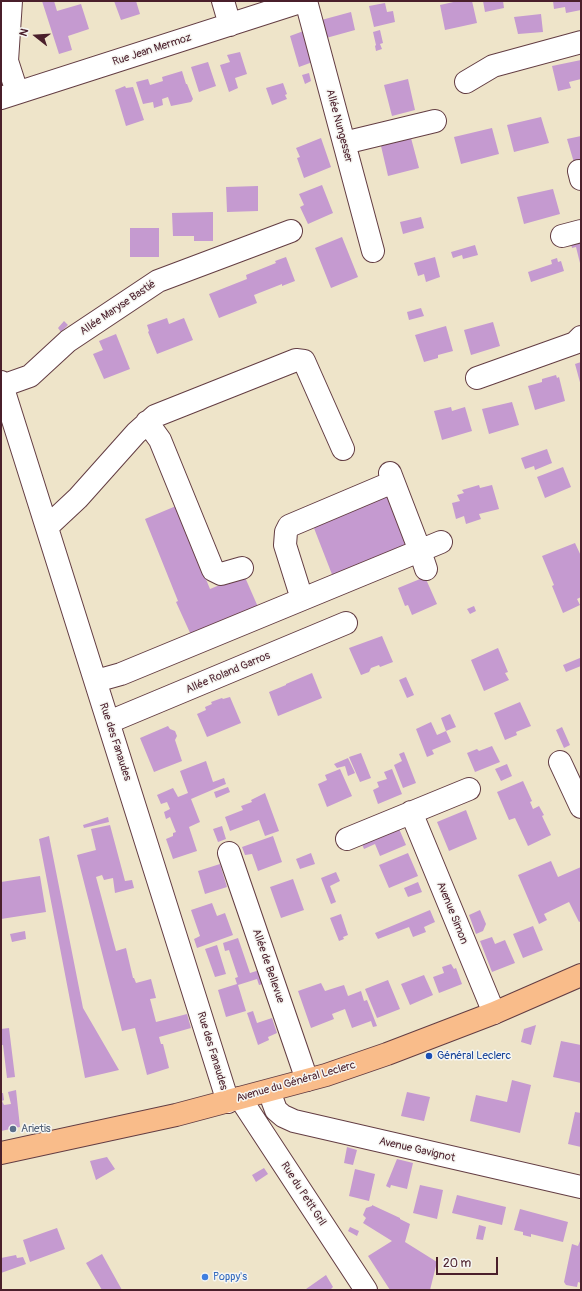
<!DOCTYPE html>
<meta charset="utf-8">
<style>
body{margin:0}
#map{position:relative;width:582px;height:1291px;overflow:hidden;background:#eee4c9;font-family:Pangolin,sans-serif}
canvas{display:block}
.frame{position:absolute;inset:0;border:2px solid #4a1f2b;pointer-events:none}
.north{position:absolute;left:16px;top:16px;width:40px;height:40px;-webkit-text-stroke:3px #f6f6f2;paint-order:stroke;rotate:287deg;font-size:11px;font-weight:700;line-height:16px;text-align:center;color:#4a1f2b}
.north::after{content:'';display:block;margin:auto;width:14px;height:18px;background:#4a1f2b;clip-path:polygon(50% 0,100% 100%,50% 72%,0 100%)}
.scale{position:absolute;left:436px;top:1257px;width:62px;height:18px;box-sizing:border-box;border:2px solid #4a1f2b;border-top:0;padding-left:5px;font-size:12px;line-height:14px;white-space:nowrap;color:#4a1f2b;-webkit-text-stroke:3px #f6f6f2;paint-order:stroke}
</style>
<div id="map">
<canvas width="582" height="1291"></canvas>
<div class="frame"></div>
<div class="north">N</div>
<div class="scale">20 m</div>
</div>
<script>
const context = document.querySelector('canvas').getContext('2d');
context.lineJoin = 'round';
function paint(path, color) { context.fillStyle = color; context.fill(path, 'evenodd'); }
const poly = rows => new Path2D(rows.map(r => 'M' + r).join(''));
function stroke(path, color, width, dash) { context.strokeStyle = color; context.lineWidth = width; context.lineCap = dash ? 'butt' : 'round'; context.setLineDash(dash || []); context.stroke(path); }
function drawText(font, color, halo, rows, align = 'center') {
  context.font = font + ' Pangolin,sans-serif'; context.lineWidth = 3; context.setLineDash([]); context.textBaseline = 'middle'; context.strokeStyle = halo; context.fillStyle = color; for (const [text, x, y, turn = 0] of rows) {
    context.save(); context.translate(x, y); context.rotate((+turn || 0) * Math.PI / 180); context.textAlign = isNaN(turn) ? turn : align; if (halo) context.strokeText(text, 0, 0); context.fillText(text, 0, 0); context.restore();
  }
}
const building = poly([
 [42,1,54,1,57,11,81,4,89,29,68,36,72,50,59,54],
 [114,1,136,1,140,14,121,20],
 [458,1,472,1,477,23,445,30,440,5],
 [483,1,503,1,504,8,485,12],
 [553,1,581,1,581,10,566,13,565,7,554,9],
 [385,3,387,12,393,11,395,22,374,27,369,6],
 [351,12,355,30,319,40,314,22],
 [541,14,543,32,518,34,514,17],
 [309,29,318,60,299,67,290,36],
 [380,30,383,43,380,44,382,49,376,51,375,46,376,45,373,32],
 [240,52,247,74,235,78,238,88,229,92,220,65,230,62,227,55],
 [581,60,581,79,569,82,571,88,558,91,552,66],
 [208,62,216,86,199,92,191,67],
 [182,71,186,84,187,84,193,99,191,102,171,106,168,97,162,99,163,105,154,108,153,102,143,104,136,82,148,79,150,85,163,81,162,77],
 [309,73,311,81,305,84,302,75],
 [408,79,415,110,392,116,384,85],
 [283,83,287,94,285,95,287,99,272,105,266,88],
 [125,86,126,88,133,87,144,120,126,126,115,90],
 [541,117,549,143,514,152,507,125],
 [492,128,499,154,461,164,454,137],
 [581,136,581,164,575,166,567,139],
 [321,138,331,167,304,178,297,158,300,157,296,148],
 [411,138,419,168,388,176,381,146],
 [322,185,333,213,308,224,300,207,304,205,299,194],
 [258,186,258,211,227,212,226,187],
 [553,189,560,214,524,224,517,197],
 [213,212,213,241,194,241,194,236,173,236,172,213],
 [421,217,424,228,403,234,400,222],
 [130,228,159,228,159,257,130,257],
 [342,237,358,277,331,288,315,248],
 [581,238,581,263,580,263,576,247,572,248,570,241],
 [475,245,478,255,463,259,462,255,453,258,451,252],
 [286,257,295,281,282,286,282,284,254,295,257,303,219,318,209,294,247,279,246,275,276,263,275,261],
 [435,257,440,277,426,282,424,274,418,276,414,263],
 [557,258,558,262,561,261,564,271,531,282,528,272,552,264,551,260],
 [421,308,424,316,409,320,407,312],
 [167,318,169,324,184,318,193,340,157,354,148,332,149,331,147,325],
 [64,321,68,325,61,332,58,328],
 [493,322,500,346,471,355,464,330],
 [446,326,453,351,438,355,438,358,424,362,415,335],
 [116,334,130,369,104,379,93,354,103,350,99,341],
 [581,362,581,386,575,364],
 [556,375,557,378,559,377,565,401,535,410,528,386,542,382,542,379],
 [512,402,519,425,489,434,482,409],
 [451,407,452,411,465,407,472,431,442,440,434,411],
 [547,449,552,463,535,470,534,466,525,469,521,458],
 [563,467,571,487,545,498,537,477],
 [479,485,480,488,492,485,499,509,479,514,481,519,466,524,464,516,456,519,452,503,460,501,457,495,464,493,462,490],
 [387,493,408,547,333,577,312,523],
 [176,506,210,589,244,575,258,607,191,635,176,602,178,601,145,519],
 [575,543,581,556,581,597,577,599,580,605,563,613,552,586,554,585,542,556],
 [425,577,437,604,412,615,408,605,405,606,398,588],
 [474,606,476,611,470,614,467,609],
 [382,636,393,662,380,667,379,665,371,668,369,672,361,675,349,648],
 [498,648,508,672,505,673,509,680,484,691,471,660],
 [580,658,581,666,566,672,563,665],
 [312,673,322,698,278,716,269,692,286,685,286,684],
 [406,677,414,695,407,698,399,680],
 [230,697,241,723,207,737,197,714,206,710,205,707,212,704,211,702,222,698,223,699],
 [520,702,531,726,516,732,517,735,505,740,494,713],
 [450,714,456,727,446,731,441,718],
 [431,722,437,735,446,731,451,742,432,750,434,754,427,757,416,729],
 [168,726,170,729,175,731,177,736,175,740,182,761,154,772,140,738],
 [562,727,570,745,564,748,556,730],
 [492,746,500,762,475,772,467,753,477,749,479,751],
 [404,752,416,783,403,788,394,765,402,761,399,754],
 [361,753,371,778,360,782,349,757],
 [348,758,355,773,348,776,345,766,337,768,334,764],
 [206,761,213,782,224,778,226,784,191,799,200,822,189,827,197,851,173,859,166,839,173,836,173,833,176,832,170,817,166,819,164,812,170,809,167,802,161,804,157,795,173,788,178,797,188,793,180,771],
 [507,764,512,776,501,781,495,769],
 [340,769,352,796,327,807,318,784,327,780,325,775],
 [392,769,402,794,378,804,373,790,379,787,377,782,387,779,384,772],
 [523,781,532,801,530,802,533,809,539,806,544,815,542,816,551,835,528,846,515,818,509,820,497,792],
 [228,787,230,792,216,798,214,792],
 [265,793,279,831,265,836,259,820,230,831,225,817,243,810,241,806,252,802,251,800],
 [466,810,477,839,449,851,437,822],
 [108,817,109,822,84,828,83,825],
 [397,824,406,845,380,856,375,844,364,849,360,839],
 [110,825,125,881,132,880,134,888,115,893,113,878,104,880,102,875,96,877,116,951,126,948,133,978,134,978,136,983,151,979,156,998,150,999,156,1022,187,1014,191,1028,159,1037,161,1044,163,1044,169,1068,147,1075,135,1028,122,1031,77,855,96,850,91,829],
 [222,826,226,839,218,842,213,829],
 [49,836,83,1008,119,1070,85,1078,39,839],
 [273,836,282,862,258,871,252,854,245,855,242,847],
 [311,853,315,864,300,869,296,859],
 [408,853,418,876,389,888,379,865],
 [551,861,558,877,581,867,581,921,579,922,569,902,544,914,547,920,539,924,518,875],
 [220,864,227,887,205,894,198,871],
 [336,872,340,881,330,886,336,902,331,904,321,878],
 [40,876,46,912,1,919,1,882],
 [293,879,304,910,281,918,270,887],
 [418,882,422,892,408,897,404,888],
 [212,903,217,916,225,913,233,935,197,948,194,939,200,936,191,910],
 [430,910,435,922,424,927,426,932,413,937,409,927,378,939,375,933],
 [480,910,486,924,483,931,476,934,469,915],
 [341,914,348,935,343,937,344,939,339,941,330,918],
 [533,926,543,950,523,958,513,934],
 [25,931,26,939,12,942,10,934],
 [492,937,495,944,505,940,515,963,492,972,480,941],
 [238,938,250,973,266,968,270,982,259,985,257,979,238,985,246,1011,226,1017,218,990,237,984,235,978,238,977,229,950,225,951,223,943],
 [217,945,226,974,215,977,205,949],
 [451,964,454,969,456,968,462,984,439,993,433,977,444,973,442,967],
 [424,975,433,995,410,1005,401,984],
 [388,980,400,1009,377,1018,365,989],
 [321,983,325,991,344,985,348,996,361,991,364,1001,367,1000,377,1026,373,1027,371,1021,352,1028,345,1009,332,1014,334,1019,311,1028,298,991],
 [253,1011,257,1023,272,1018,277,1033,268,1037,269,1040,258,1045,247,1013],
 [536,1025,531,1045,521,1042,524,1029],
 [9,1028,15,1077,7,1078,3,1045,1,1045,1,1029],
 [561,1041,581,1045,581,1083,553,1077],
 [512,1080,531,1085,520,1133,470,1121,476,1095,507,1102],
 [16,1090,20,1127,1,1131,1,1093,3,1093,4,1100,2,1101,4,1105,11,1104,8,1092],
 [407,1092,430,1097,424,1121,401,1116],
 [575,1112,581,1113,581,1147,568,1144],
 [347,1147,357,1150,353,1165,344,1163],
 [107,1157,115,1169,96,1180,90,1161],
 [397,1159,413,1163,407,1189,391,1185,390,1188,386,1186],
 [264,1168,268,1174,256,1182,252,1175],
 [355,1169,375,1174,369,1201,349,1196],
 [420,1185,443,1190,437,1219,413,1213],
 [457,1195,506,1207,502,1225,452,1213],
 [372,1205,400,1218,400,1219,410,1224,405,1242,437,1262,430,1290,390,1290,368,1256,392,1241,363,1223,366,1218,363,1215,366,1208,372,1206],
 [520,1209,568,1222,563,1242,531,1234,531,1237,523,1235,523,1232,514,1230],
 [479,1225,486,1227,483,1240,476,1239],
 [350,1227,359,1231,357,1236,348,1231],
 [57,1228,65,1249,30,1262,23,1240],
 [580,1241,581,1241,581,1283,578,1282,577,1287,566,1285,564,1282,572,1244,578,1246],
 [102,1254,122,1290,102,1290,86,1263],
 [16,1255,17,1258,23,1257,26,1264,1,1273,1,1258],
 [326,1275,333,1287,330,1290,307,1290,306,1289]
]);
const minor = poly([
 [11,1,7,61,17,92],
 [223,1,230,25],
 [306,1,373,251],
 [466,82,493,66,581,42],
 [1,98,303,1],
 [344,143,435,121],
 [579,171,581,179],
 [562,236,581,231],
 [477,378,575,343,581,337],
 [1,382,228,1102],
 [2,386,30,376,68,341,158,281,291,231],
 [147,422,160,440,213,570,221,574,242,568],
 [390,473,420,551,426,569],
 [47,527,78,498,136,433,155,416,296,360,304,361,343,449],
 [302,599,285,545,286,532,289,526,393,482],
 [96,681,121,674,441,542],
 [109,722,346,623],
 [560,762,581,807],
 [411,812,494,1013],
 [347,839,469,789],
 [229,853,307,1080],
 [269,1091,276,1110,283,1116,294,1121,581,1187],
 [240,1098,366,1290]
]);
const major = poly([
 [1,1153,176,1115,326,1075,387,1054,494,1013,581,975]
]);
const markers = [
 [429,1056,4,"#1a4fb4"],
 [13,1129,4,"#5c6f8a"],
 [205,1277,4,"#3f7fe0"]
];
const streetNames = [
 ["Rue Jean Mermoz",152,50,-18],
 ["Allée Nungesser",339,126,75],
 ["Allée Maryse Bastié",118,308,-34],
 ["Allée Roland Garros",228,673,-23],
 ["Rue des Fanaudes",115,742,72],
 ["Avenue Simon",452,913,68],
 ["Allée de Bellevue",268,966,71],
 ["Rue des Fanaudes",212,1051,73],
 ["Avenue du Général Leclerc",296,1082,-16],
 ["Avenue Gavignot",417,1150,13],
 ["Rue du Petit Gril",303,1194,57]
];
const transitNames = [
 ["Général Leclerc",437,1056]
];
const serviceNames = [
 ["Arietis",21,1129]
];
const shopNames = [
 ["Poppy's",213,1277]
];
paint(building, '#c59ad0');
stroke(minor, '#633d43', 24);
stroke(major, '#633d43', 24);
stroke(minor, '#fff', 22);
stroke(major, '#f9bc8a', 22);
for (const [x, y, r, color] of markers) { const dot = new Path2D(); dot.arc(x, y, r, 0, 2 * Math.PI); context.fillStyle = color; context.fill(dot); stroke(dot, '#f6f6f2', 1.5); }
drawText('11px', '#4a1f2b', '#f6f6f2', streetNames);
drawText('11px', '#164399', '#f6f6f2', transitNames, 'left');
drawText('11px', '#4e5e75', '#f6f6f2', serviceNames, 'left');
drawText('11px', '#366cbe', '#f6f6f2', shopNames, 'left');
</script>
